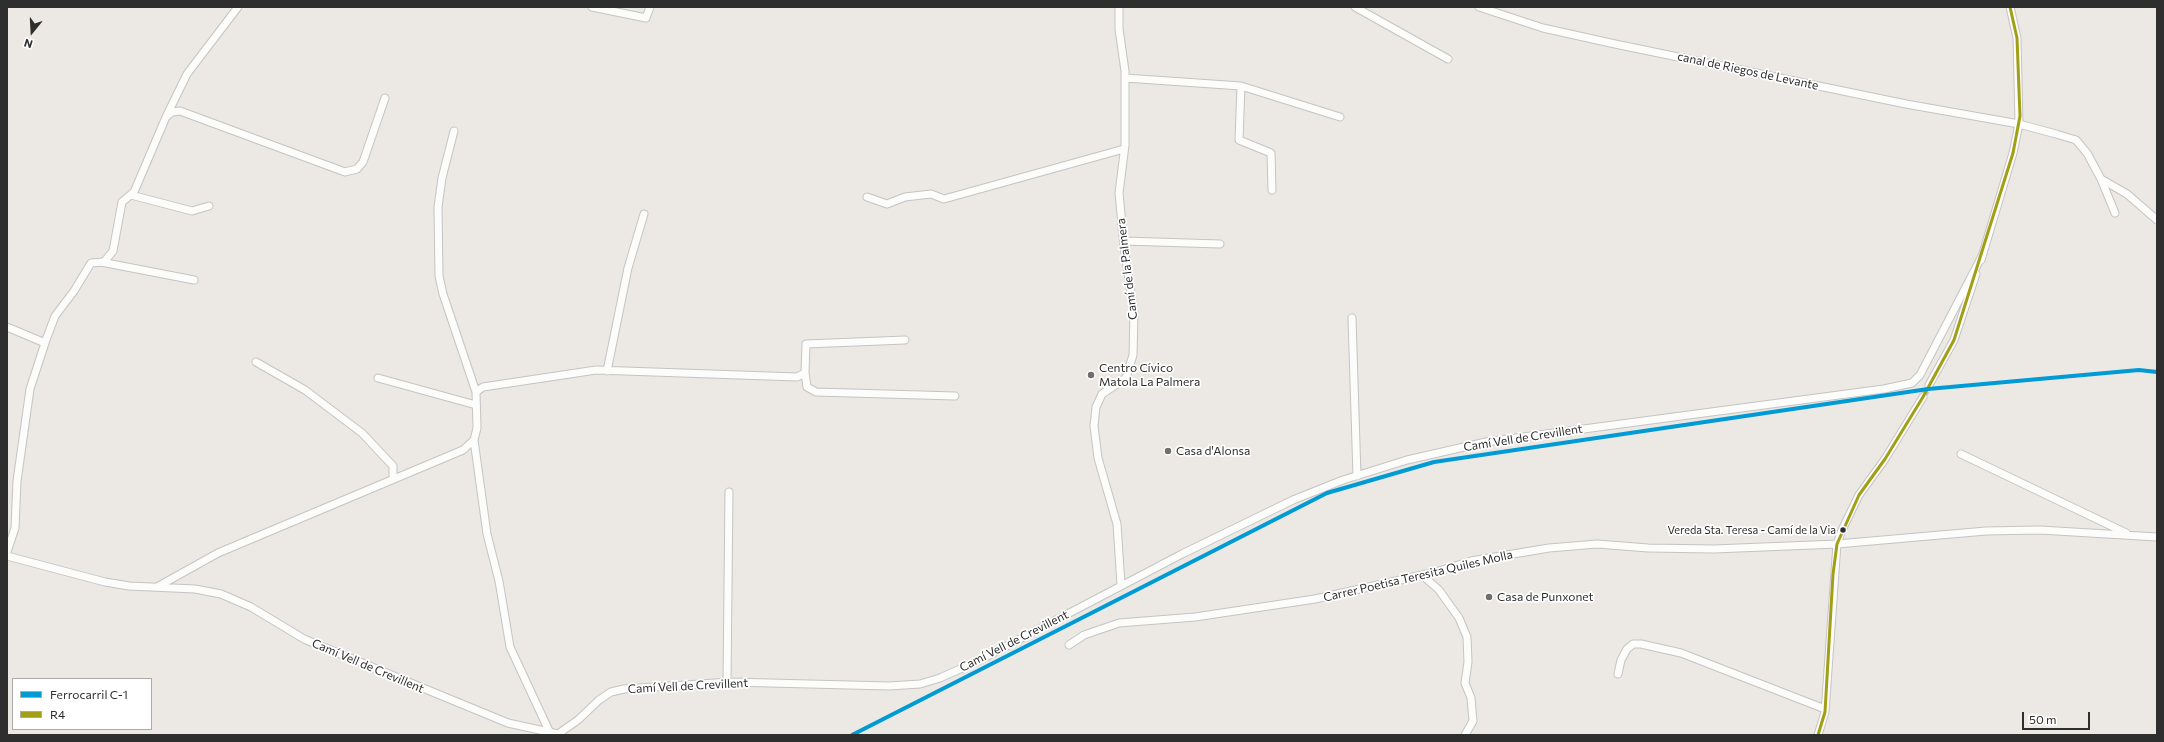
<!DOCTYPE html>
<meta charset="utf-8">
<style>
body{margin:0}
#map{position:relative;width:2164px;height:742px;overflow:hidden;background:#ece8e4;font-family:Commissioner,sans-serif}
canvas{display:block}
.frame{position:absolute;inset:0;border:8px solid #2e2e2e;pointer-events:none}
.legend{position:absolute;left:12px;top:678px;width:140px;height:52px;box-sizing:border-box;background:#fff;border:1px solid #ababab;margin:0;padding:5px 7px;list-style:none;font-size:12px;color:#2e2e2e}
.legend li{display:flex;align-items:center;gap:8px;height:20px}
.legend b{width:20px;border:1px solid #ababab}
.north{position:absolute;left:12px;top:12px;width:40px;height:40px;-webkit-text-stroke:3px #fff;paint-order:stroke;rotate:198deg;font-size:11px;font-weight:700;line-height:16px;text-align:center;color:#2e2e2e}
.north::after{content:'';display:block;margin:auto;width:14px;height:18px;background:#2e2e2e;clip-path:polygon(50% 0,100% 100%,50% 72%,0 100%)}
.scale{position:absolute;left:2022px;top:712px;width:68px;height:18px;box-sizing:border-box;border:2px solid #2e2e2e;border-top:0;padding-left:5px;font-size:12px;line-height:14px;white-space:nowrap;color:#2e2e2e;-webkit-text-stroke:3px #fff;paint-order:stroke}
</style>
<div id="map">
<canvas width="2164" height="742"></canvas>
<div class="frame"></div>
<ul class="legend">
<li><b style="height:5px;background:#009ad5"></b>Ferrocarril C-1</li>
<li><b style="height:5px;background:#a19f15"></b>R4</li>
</ul>
<div class="north">N</div>
<div class="scale">50 m</div>
</div>
<script>
const context = document.querySelector('canvas').getContext('2d');
context.lineJoin = 'round';
const poly = rows => new Path2D(rows.map(r => 'M' + r).join(''));
function stroke(path, color, width, dash) { context.strokeStyle = color; context.lineWidth = width; context.lineCap = dash ? 'butt' : 'round'; context.setLineDash(dash || []); context.stroke(path); }
function drawText(font, color, halo, rows, align = 'center') {
  context.font = font + ' Commissioner,sans-serif'; context.lineWidth = 3.5; context.setLineDash([]); context.textBaseline = 'middle'; context.strokeStyle = halo; context.fillStyle = color; for (const [text, x, y, turn = 0] of rows) {
    context.save(); context.translate(x, y); context.rotate((+turn || 0) * Math.PI / 180); context.textAlign = isNaN(turn) ? turn : align; if (halo) context.strokeText(text, 0, 0); context.fillText(text, 0, 0); context.restore();
  }
}
const streetTunnel = poly([
 [1923,397,1929,385]
]);
const street = poly([
 [592,7,646,18,650,7],
 [1119,7,1119,29,1125,71,1125,145,1119,193,1124,246,1134,313,1133,355,1126,378,1102,394,1096,407,1094,426,1098,458,1117,524,1121,585],
 [1355,7,1448,59],
 [1479,7,1543,28,1615,44,1906,104,2019,124,2056,134,2076,140,2087,153,2101,179,2127,194,2157,220],
 [1125,78,1241,86,1340,117],
 [1241,86,1239,140,1271,153,1272,190],
 [167,115,187,74,238,7],
 [454,131,442,178,438,207,439,276,443,294,476,392],
 [2101,179,2115,213],
 [131,195,192,211,209,206],
 [867,197,887,204,905,197,931,194,944,199,1124,149],
 [1124,241,1220,244],
 [1981,260,2013,153,2019,124,2017,38,2010,7],
 [101,262,194,280],
 [1352,318,1357,476],
 [7,327,45,343],
 [256,362,305,390,362,433,393,466,393,479],
 [607,371,628,268,644,214],
 [805,373,807,387,816,392,955,396],
 [378,378,476,405],
 [1929,385,1954,340,1976,274],
 [474,440,487,534,499,581,510,647,550,733],
 [1961,454,2126,533],
 [7,552,15,528,17,481,30,389,46,340,55,316,74,291,91,263,104,262,113,251,122,202,134,192,166,117,172,112,180,111,345,172,357,169,363,162,385,98],
 [7,556,105,582,129,586,195,589,221,594,251,607,304,639,350,658,508,723,558,734,578,720,599,700,611,692,624,689,730,682,889,686,920,684,940,678,978,661,1182,554,1293,500,1343,480,1407,460,1486,442,1884,389,1912,383,1920,375,1982,256],
 [1422,575,1439,590,1459,618,1467,637,1468,662,1465,683,1471,698,1473,721,1465,735],
 [157,587,218,553,463,450,474,440,477,428,476,392,483,387,596,370,797,377,805,373,806,344,905,340],
 [1069,645,1084,635,1119,623,1195,617,1315,599,1436,572,1471,561,1549,548,1597,544,1648,548,1714,549,1837,544,1986,531,2040,530,2157,537],
 [1618,674,1621,660,1627,649,1633,644,1641,644,1681,653,1825,709],
 [727,682,729,492],
 [1818,735,1825,712,1837,544,1842,530,1859,495,1885,459,1923,397]
]);
const bus1 = poly([
 [1818,735,1825,712,1833,574,1837,544,1859,495,1885,459,1923,397,1954,340,2013,153,2020,116,2017,38,2010,7]
]);
const rail1 = poly([
 [852,735,1327,493,1434,462,1928,389,2139,370,2157,372]
]);
const markers = [
 [1091,375,4,"#706f6e"],
 [1168,451,4,"#706f6e"],
 [1843,530,3.5,"#2e2e2e"],
 [1489,597,4,"#706f6e"]
];
const busNames = [
 ["Vereda Sta. Teresa - Camí de la Via",1836,530]
];
const streetNames = [
 ["canal de Riegos de Levante",1748,71,12],
 ["Camí de la Palmera",1127,269,-97],
 ["Camí Vell de Crevillent",1523,438,-9],
 ["Carrer Poetisa Teresita Quiles Molla",1418,576,-13],
 ["Camí Vell de Crevillent",1014,641,-27],
 ["Camí Vell de Crevillent",368,666,23],
 ["Camí Vell de Crevillent",688,686,-3]
];
const poiNames = [
 ["Centro Cívico",1099,368],
 ["Matola La Palmera",1099,382],
 ["Casa d'Alonsa",1176,451],
 ["Casa de Punxonet",1497,597]
];
stroke(streetTunnel, '#c6c3c0', 7, [7, 3.5]);
stroke(street, '#c5c4c5', 9);
stroke(street, '#fcfcfb', 7);
stroke(bus1, '#a19f15', 3);
stroke(rail1, '#009ad5', 4);
for (const [x, y, r, color] of markers) { const dot = new Path2D(); dot.arc(x, y, r, 0, 2 * Math.PI); context.fillStyle = color; context.fill(dot); stroke(dot, '#fff', 1.5); }
drawText('11px', '#2e2e2e', '#fff', busNames, 'right');
drawText('12px', '#2e2e2e', '#fff', streetNames);
drawText('12px', '#2e2e2e', '#fff', poiNames, 'left');
</script>
